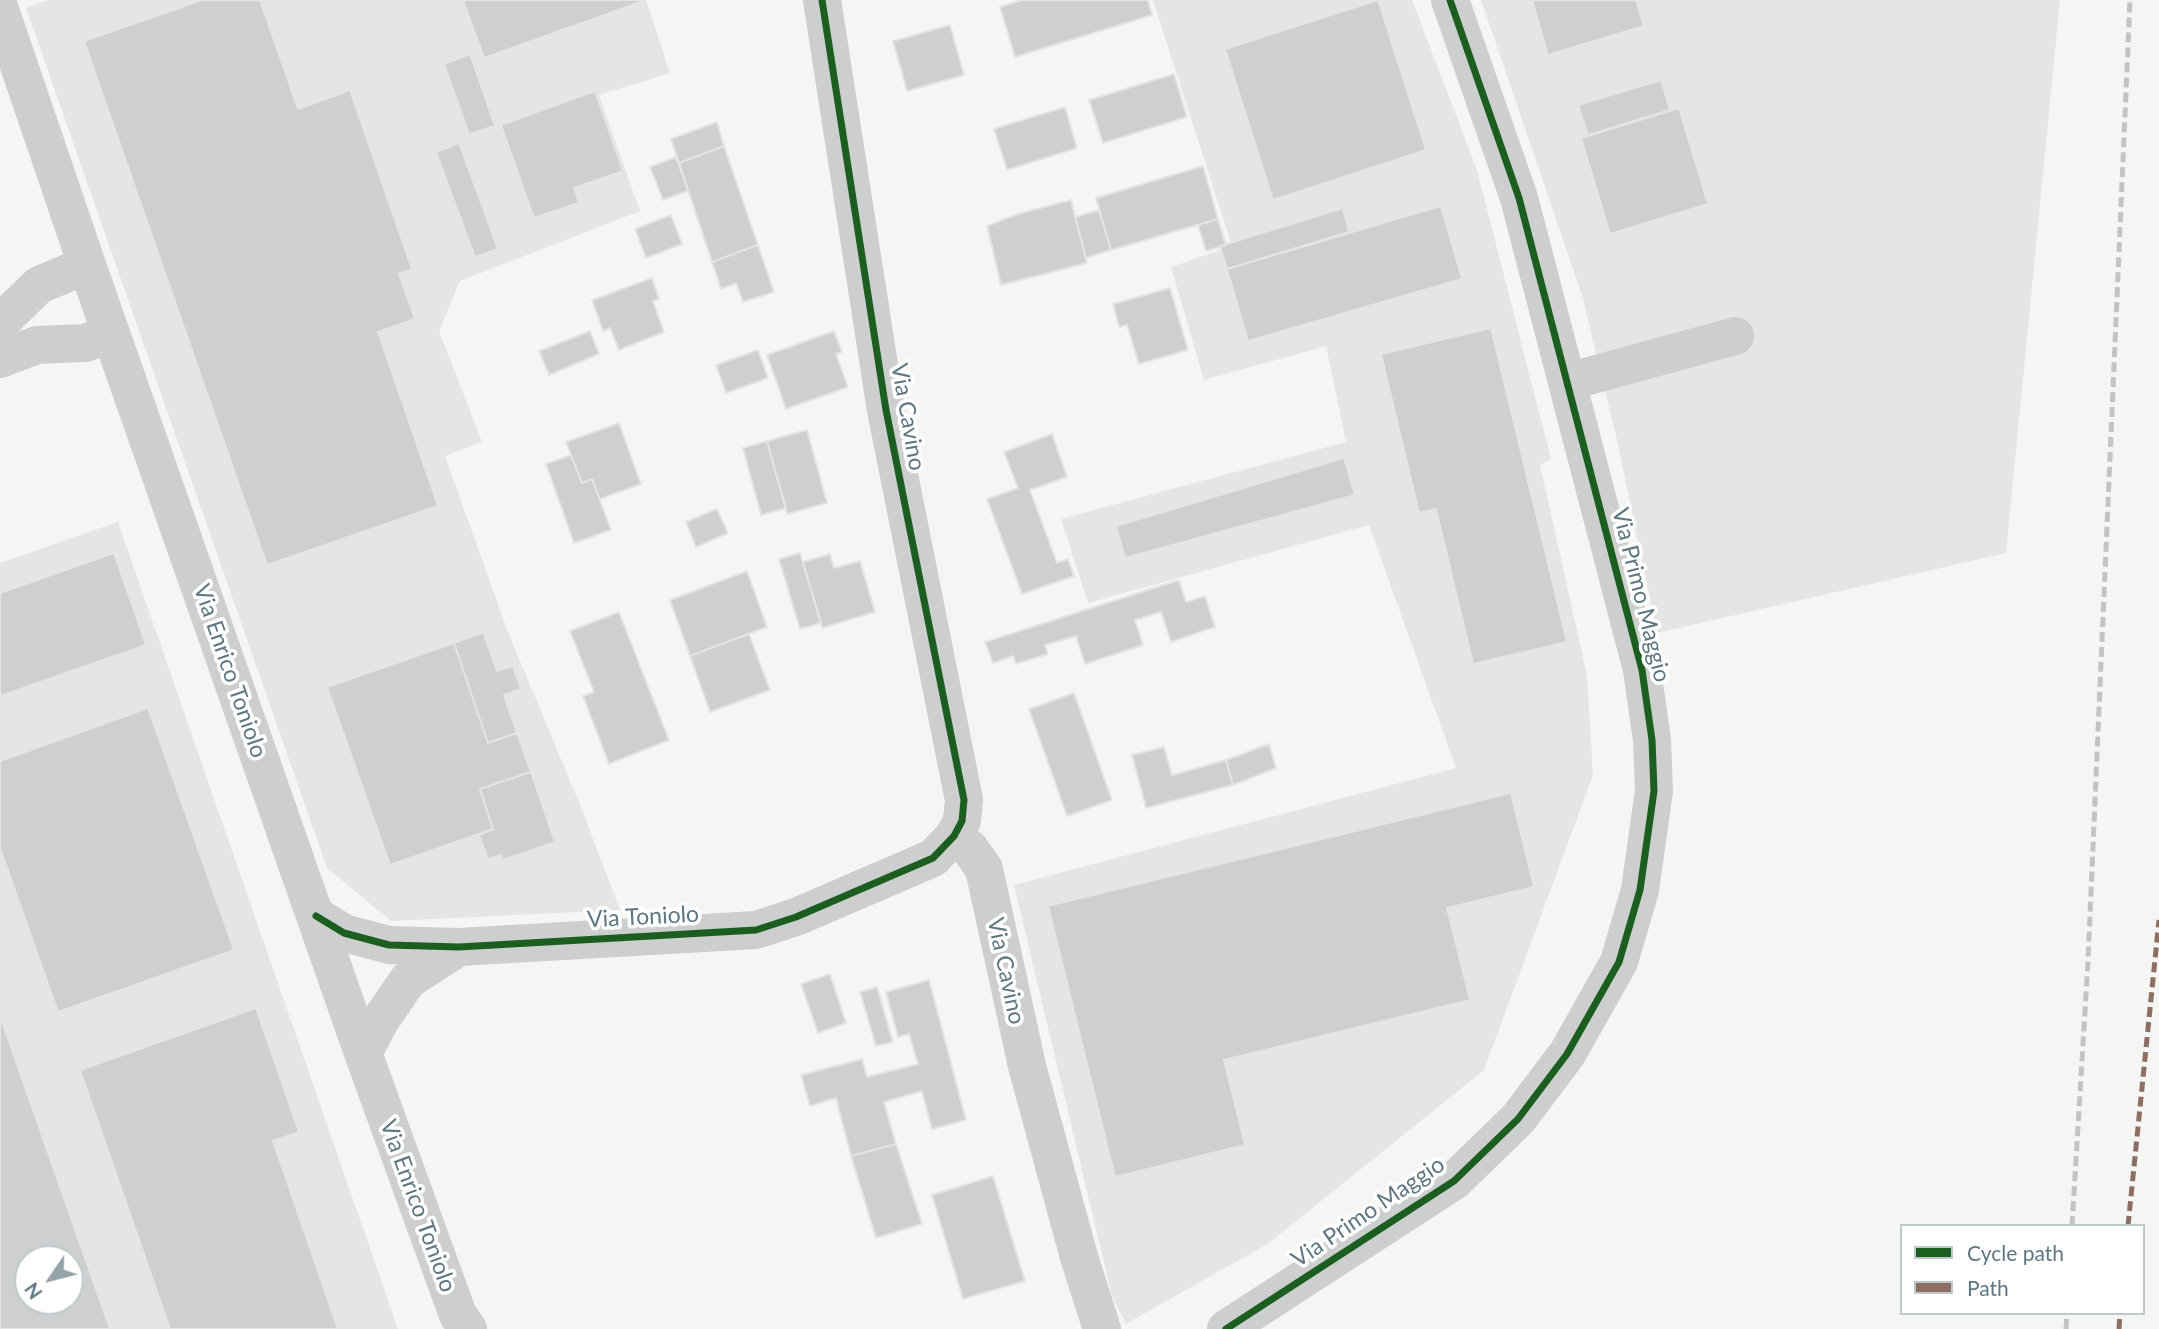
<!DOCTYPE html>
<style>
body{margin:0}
#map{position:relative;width:2159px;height:1329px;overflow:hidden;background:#f5f5f3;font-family:Lato,sans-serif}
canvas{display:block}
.legend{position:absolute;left:1900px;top:1224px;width:245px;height:91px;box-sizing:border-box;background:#fff;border:2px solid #bfc9cd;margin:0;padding:9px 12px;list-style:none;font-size:21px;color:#5e7781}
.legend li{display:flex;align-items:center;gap:14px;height:35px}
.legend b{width:35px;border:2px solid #bfc9cd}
.north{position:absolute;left:14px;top:1245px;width:70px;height:70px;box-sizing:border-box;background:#fff;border:2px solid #bfc9cd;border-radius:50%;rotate:235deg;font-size:19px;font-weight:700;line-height:28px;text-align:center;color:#5e7781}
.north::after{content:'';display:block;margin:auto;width:24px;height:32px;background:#93a3a9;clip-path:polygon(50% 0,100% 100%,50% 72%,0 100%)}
</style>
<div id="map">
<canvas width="2159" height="1329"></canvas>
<ul class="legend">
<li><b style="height:9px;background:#1b5e20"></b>Cycle path</li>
<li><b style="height:9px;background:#8d6e63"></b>Path</li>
</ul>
<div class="north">N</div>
</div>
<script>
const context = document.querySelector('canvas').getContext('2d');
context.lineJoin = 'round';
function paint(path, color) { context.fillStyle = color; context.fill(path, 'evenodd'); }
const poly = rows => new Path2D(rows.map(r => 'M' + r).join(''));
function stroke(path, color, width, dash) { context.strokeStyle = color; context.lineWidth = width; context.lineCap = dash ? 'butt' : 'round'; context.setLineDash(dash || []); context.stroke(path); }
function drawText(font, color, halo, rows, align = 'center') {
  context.font = font + ' Lato,sans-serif'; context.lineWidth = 7; context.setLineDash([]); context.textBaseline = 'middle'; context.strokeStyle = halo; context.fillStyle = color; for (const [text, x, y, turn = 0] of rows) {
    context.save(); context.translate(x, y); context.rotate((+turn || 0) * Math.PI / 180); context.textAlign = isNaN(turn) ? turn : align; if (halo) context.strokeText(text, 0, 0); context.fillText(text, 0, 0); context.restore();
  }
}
const built = poly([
 [48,0,646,0,670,73,599,95,640,211,460,281,439,331,482,442,445,456,508,632,581,807,620,910,391,921,327,868,26,8],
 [1153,0,1412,0,1477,170,1551,459,1540,465,1587,675,1593,775,1484,1070,1269,1243,1126,1324,1112,1296,1014,885,1456,768,1369,525,1088,603,1061,519,1346,442,1326,346,1204,380,1171,267,1232,246],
 [1481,0,2060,0,2006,553,1657,633,1617,440,1582,295],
 [118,522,398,1329,0,1329,0,563],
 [28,1259,70,1259,70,1301,28,1301]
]);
const building = poly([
 [202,0,260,0,298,109,350,90,412,269,399,274,415,319,378,332,438,506,267,565,84,41,202,0],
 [463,0,646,0,484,58,463,0],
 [1022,0,1148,0,1152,15,1015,57,1000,7,1022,0],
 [1378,0,1426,150,1273,200,1225,49,1378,0],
 [1532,0,1636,0,1644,26,1548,55,1532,0],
 [950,25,964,75,907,91,893,41,950,25],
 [470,54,495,126,469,134,444,64,470,54],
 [1174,74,1187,117,1103,143,1089,100,1174,74],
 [1661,80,1670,110,1588,135,1578,105,1661,80],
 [595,91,623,171,574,188,579,203,534,218,501,125,595,91],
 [1065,107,1077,148,1007,170,994,129,1065,107],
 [1679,108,1708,204,1610,234,1581,138,1679,108],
 [717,122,724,146,679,163,671,139,717,122],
 [459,143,498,249,475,257,436,152,459,143],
 [724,146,758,245,712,262,679,163,724,146],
 [676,157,688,191,663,200,650,167,676,157],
 [1203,166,1218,219,1111,250,1096,198,1203,166],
 [1071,200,1087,263,1001,285,987,226,1018,214,1071,200],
 [1441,206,1462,279,1248,341,1227,269,1441,206],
 [1343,208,1349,232,1227,269,1220,246,1343,208],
 [1099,210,1111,250,1086,258,1075,217,1099,210],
 [671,215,682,244,646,258,635,229,671,215],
 [1218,219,1226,245,1206,251,1198,225,1218,219],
 [758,245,774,292,743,302,736,283,721,289,712,262,758,245],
 [652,278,659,299,653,301,664,332,619,350,610,328,603,331,592,300,652,278],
 [1170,288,1188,350,1139,364,1127,325,1119,327,1113,304,1170,288],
 [1491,328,1567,642,1473,664,1436,509,1419,513,1381,354,1491,328],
 [590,331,599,354,549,375,539,351,590,331],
 [834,331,842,352,836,354,848,387,786,409,767,355,834,331],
 [758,350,768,378,726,393,716,365,758,350],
 [619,423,641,484,600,499,592,479,582,483,566,442,619,423],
 [807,430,827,503,787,514,767,441,807,430],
 [1052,434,1067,477,1030,490,1057,563,1068,559,1074,576,1022,594,987,499,1018,488,1004,452,1052,434],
 [767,441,786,508,761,515,743,448,767,441],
 [571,455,582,483,592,479,611,530,574,543,546,464,571,455],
 [1344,458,1355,495,1125,558,1116,526,1344,458],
 [717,509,728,533,696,547,686,522,717,509],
 [114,553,146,645,0,696,0,593,114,553],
 [800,553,821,623,800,629,779,559,800,553],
 [830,554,834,568,860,561,875,612,822,628,803,562,830,554],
 [747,571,767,627,690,656,670,600,747,571],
 [1179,580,1186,602,1205,596,1215,627,1171,642,1161,612,1135,620,1143,645,1085,664,1076,636,1045,645,1048,654,1016,664,1013,656,993,663,985,642,1179,580],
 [619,612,669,740,609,764,583,696,594,692,570,631,619,612],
 [483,632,497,671,513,666,521,689,504,695,517,733,488,743,454,643,483,632],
 [749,634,770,690,710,712,690,656,749,634],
 [454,643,488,743,517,733,531,772,480,789,493,829,390,865,327,687,454,643],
 [1074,693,1112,800,1067,816,1029,709,1074,693],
 [148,708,234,950,58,1012,0,848,0,761,148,708],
 [1269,744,1276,768,1233,785,1226,760,1269,744],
 [1164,747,1172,775,1226,760,1233,785,1146,808,1132,755,1164,747],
 [531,772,555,842,503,860,501,855,488,859,479,835,493,829,480,789,531,772],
 [1511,793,1534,887,1447,908,1470,1000,1224,1060,1245,1145,1115,1177,1048,906,1511,793],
 [830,974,846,1023,818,1033,801,984,830,974],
 [929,980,966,1120,932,1129,922,1091,884,1102,896,1144,851,1156,836,1098,810,1106,801,1075,862,1059,867,1077,918,1064,909,1034,898,1037,886,992,929,980],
 [877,987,893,1042,876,1046,860,992,877,987],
 [256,1008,299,1132,273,1141,338,1329,170,1329,80,1070,256,1008],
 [0,1016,110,1329,0,1329,0,1016],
 [28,1259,70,1259,70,1301,28,1301,28,1259],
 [896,1144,922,1224,876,1238,851,1156,896,1144],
 [993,1176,1025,1281,963,1299,932,1195,993,1176]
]);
const minor = poly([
 [0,10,87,265,363,1053,458,1315,468,1329],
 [0,323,39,285,87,265],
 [0,359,37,345,85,343,111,334],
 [1567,382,1735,336],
 [954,836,970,849,984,869,1027,1066,1079,1257,1102,1329],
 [316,916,344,933,389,945,459,947,756,930,796,917,933,858,954,836,962,821,964,800,886,410,822,0],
 [363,1053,380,1021,408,980,459,947],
 [1226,1329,1454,1181,1518,1119,1567,1054,1619,962,1640,890,1654,791,1652,740,1642,670,1519,198,1450,0]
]);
const rail = poly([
 [2072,1226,2088,961,2130,0],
 [2066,1329,2067,1313]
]);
const quiet = poly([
 [2128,1226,2159,920],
 [2119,1329,2120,1313]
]);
const cycleway = poly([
 [316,916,344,933,389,945,459,947,756,930,796,917,933,858,954,836,962,821,964,800,886,410,822,0],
 [1226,1329,1454,1181,1518,1119,1567,1054,1619,962,1640,890,1654,791,1652,740,1642,670,1519,198,1450,0]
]);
const streetNames = [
 ["Via Cavino",908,417,80],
 ["Via Primo Maggio",1641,595,76],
 ["Via Enrico Toniolo",230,671,71],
 ["Via Toniolo",643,917,-3],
 ["Via Cavino",1006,971,78],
 ["Via Enrico Toniolo",418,1206,70],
 ["Via Primo Maggio",1368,1212,-34]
];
paint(built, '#e4e6e6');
paint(building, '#cdd0cf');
stroke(building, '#e4e4e3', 2);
stroke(minor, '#cdcece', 38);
stroke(rail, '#c2c4c4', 5, [10, 5]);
stroke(quiet, '#8d6e63', 5, [10, 5]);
stroke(cycleway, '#1b5e20', 7);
drawText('23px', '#5e7781', '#fff', streetNames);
</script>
